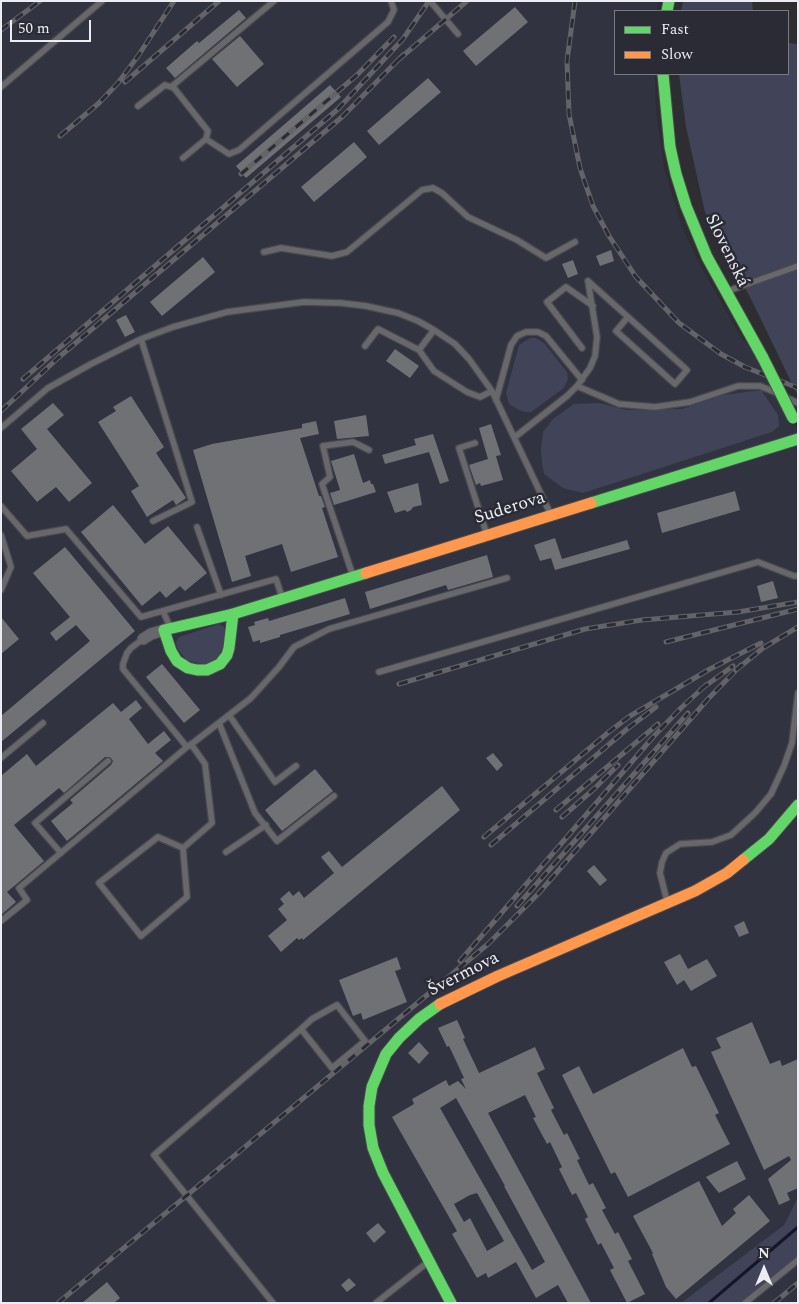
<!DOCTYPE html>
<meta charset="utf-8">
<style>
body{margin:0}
#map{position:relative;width:799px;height:1304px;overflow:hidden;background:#2d2d32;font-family:Spectral,serif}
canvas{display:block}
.frame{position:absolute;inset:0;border:2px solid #ecedf4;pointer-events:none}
.legend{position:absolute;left:614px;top:10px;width:175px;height:65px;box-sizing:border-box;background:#2a2b35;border:1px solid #787981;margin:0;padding:6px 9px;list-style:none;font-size:15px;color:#ecedf4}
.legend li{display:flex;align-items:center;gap:10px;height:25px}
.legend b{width:25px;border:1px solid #787981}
.north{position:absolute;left:739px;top:1244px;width:50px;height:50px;-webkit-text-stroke:4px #2a2b35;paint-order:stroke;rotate:0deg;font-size:14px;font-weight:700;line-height:20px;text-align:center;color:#ecedf4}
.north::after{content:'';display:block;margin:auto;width:18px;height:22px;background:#ecedf4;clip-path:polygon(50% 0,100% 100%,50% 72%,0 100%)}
.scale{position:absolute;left:10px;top:20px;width:81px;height:22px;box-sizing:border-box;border:2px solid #ecedf4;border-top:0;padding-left:6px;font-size:15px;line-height:18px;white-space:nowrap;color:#ecedf4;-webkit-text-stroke:4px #2a2b35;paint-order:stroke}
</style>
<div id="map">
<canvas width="799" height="1304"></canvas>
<div class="frame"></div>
<ul class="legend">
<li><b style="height:6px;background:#63d668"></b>Fast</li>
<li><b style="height:6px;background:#ff974d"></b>Slow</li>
</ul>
<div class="north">N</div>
<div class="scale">50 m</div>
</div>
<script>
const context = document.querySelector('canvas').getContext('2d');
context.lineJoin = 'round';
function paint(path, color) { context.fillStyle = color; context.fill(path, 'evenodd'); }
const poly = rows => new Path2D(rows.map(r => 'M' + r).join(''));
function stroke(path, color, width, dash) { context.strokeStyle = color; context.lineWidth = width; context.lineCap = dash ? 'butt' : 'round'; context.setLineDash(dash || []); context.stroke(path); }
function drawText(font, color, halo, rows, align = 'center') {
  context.font = font + ' Spectral,serif'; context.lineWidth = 5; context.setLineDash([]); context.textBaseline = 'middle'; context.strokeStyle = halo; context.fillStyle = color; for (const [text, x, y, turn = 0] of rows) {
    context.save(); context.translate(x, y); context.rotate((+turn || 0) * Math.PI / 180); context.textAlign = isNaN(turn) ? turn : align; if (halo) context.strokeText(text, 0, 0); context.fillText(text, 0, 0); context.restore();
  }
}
const built = poly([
 [1,1,658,1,657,11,615,11,615,74,655,74,656,112,664,168,682,227,698,261,741,338,763,358,798,430,798,1197,784,1225,681,1303,1,1303],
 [798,1258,798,1303,744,1303]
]);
const green = poly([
 [683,1,752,1,753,11,681,11],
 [788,43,798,44,798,396,752,301,705,212,686,127,679,74,788,74],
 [530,338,536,338,544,343,567,372,568,379,564,388,531,412,525,412,519,410,509,404,506,393,519,345],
 [761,390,778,415,779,426,772,432,583,493,563,488,544,474,542,463,541,450,543,432,553,419,574,404,599,403,626,410,682,409,723,395],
 [219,624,224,627,225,631,223,647,218,658,206,664,187,661,177,648,176,642,179,637],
 [798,1197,798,1258,744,1303,681,1303,784,1225]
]);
const stream = poly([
 [709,1303,798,1227]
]);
const building = poly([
 [515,7,528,22,476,66,463,51],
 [239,10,246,18,175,78,166,68,197,41,199,43],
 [240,36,264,64,237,87,212,59],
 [428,78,441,92,379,145,367,131],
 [330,85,341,97,246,178,236,166],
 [354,142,367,157,314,202,301,187],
 [611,250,614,261,600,266,596,256],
 [203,257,215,272,162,316,150,302],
 [573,260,578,274,568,278,562,264],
 [126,315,135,332,125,337,116,320],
 [395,349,419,366,410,378,386,361],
 [131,396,164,447,156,453,186,498,176,505,173,500,147,517,131,491,139,486,98,422,116,411,113,407],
 [53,403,64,415,47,429,92,483,69,502,56,487,37,502,11,471,37,449,21,429],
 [366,415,369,436,337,439,334,421],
 [316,421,319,434,300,438,319,496,321,496,325,507,322,508,338,557,291,572,282,544,245,556,251,576,232,582,193,450,212,444,302,428,302,424],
 [491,424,501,455,496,456,503,480,481,486,480,483,476,485,469,465,488,459,479,428],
 [433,434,449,481,440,484,429,452,385,464,382,455,416,445,414,439],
 [354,454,363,483,370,480,371,484,373,484,376,492,334,505,330,493,340,490,331,461],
 [418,483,422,505,413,507,411,510,407,512,405,510,395,513,387,492],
 [735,491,740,510,662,533,657,513],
 [113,505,145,544,168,526,207,573,185,591,180,586,166,598,160,591,142,606,81,532],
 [555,538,562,559,627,540,630,549,555,570,551,558,540,561,534,545],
 [65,547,135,631,1,742,1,716,90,641,76,625,56,641,50,633,70,617,33,573],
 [487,555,493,577,448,590,446,585,370,609,365,592],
 [773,581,778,598,761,602,757,586],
 [345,598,350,614,280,635,280,637,260,643,260,640,253,642,248,627,255,625,254,622,268,618,269,621],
 [1,617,19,639,1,654],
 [162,664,200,710,184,723,146,677],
 [136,700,142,708,129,719,148,744,164,731,171,740,155,753,163,761,67,841,51,821,73,803,70,800,111,765,113,761,110,757,105,757,64,793,59,788,14,825,44,861,7,892,16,902,1,915,1,776,27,754,36,766,113,703,121,712],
 [493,753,503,765,497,771,486,758],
 [315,769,333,791,282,831,265,810],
 [442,786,460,810,303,940,302,938,299,940,297,938,281,952,268,936,287,920,278,909,284,904,280,899,289,891,293,896,299,891,304,898,334,873,321,857,329,851,342,867],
 [594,865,607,880,600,886,587,871],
 [744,921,749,933,739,937,734,926],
 [680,954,688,969,707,959,717,976,691,991,684,980,677,985,664,962],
 [397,957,401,969,395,971,407,1002,363,1020,361,1013,353,1016,339,980],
 [457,1020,465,1038,463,1039,479,1073,535,1047,545,1069,537,1073,554,1108,551,1110,564,1135,567,1133,580,1159,577,1160,589,1185,593,1183,606,1208,602,1210,615,1234,618,1232,632,1259,628,1261,645,1294,627,1303,610,1270,614,1268,601,1243,598,1245,585,1219,588,1217,576,1193,572,1195,559,1169,562,1167,550,1142,547,1144,533,1118,536,1117,525,1095,488,1113,591,1303,568,1303,558,1285,536,1298,516,1262,488,1278,486,1273,477,1278,452,1234,457,1231,392,1117,414,1104,412,1099,446,1080,449,1086,458,1081,466,1089,461,1079,464,1078,449,1046,447,1047,438,1028],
 [456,1098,505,1186,504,1186,545,1262,532,1270,440,1108],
 [477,1193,504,1241,487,1251,470,1218,464,1222,454,1204,470,1195],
 [752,1022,770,1064,780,1060,782,1066,798,1059,798,1188,787,1193,790,1200,779,1205,768,1179,791,1160,789,1156,764,1170,711,1052,721,1048,716,1038],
 [419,1042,429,1053,419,1064,408,1053],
 [683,1048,692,1067,696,1066,719,1113,715,1115,730,1144,628,1197,615,1172,611,1174,562,1075,579,1066,593,1094],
 [737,1161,746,1179,719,1193,706,1177],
 [699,1181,722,1226,736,1213,733,1209,749,1195,770,1221,676,1299,666,1287,652,1254,653,1253,633,1216],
 [378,1223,386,1232,374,1243,366,1233],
 [349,1278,356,1285,347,1292,341,1285],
 [107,1282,120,1298,114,1303,82,1303]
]);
const lane = poly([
 [430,1,458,34],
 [1,87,102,1],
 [171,87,274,1],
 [138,106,165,85,174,88,208,131,206,139,183,158],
 [206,139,229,154,239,150,388,22,394,10,391,1],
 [264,252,281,248,332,256,347,252,422,190,433,188,442,193,468,217,517,240,546,258,575,242],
 [588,281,687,370,675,384,616,331,628,317],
 [728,291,798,266],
 [141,339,192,502,153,521],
 [365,346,378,329,419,350,434,371,467,392,480,397,492,391],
 [582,348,547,302,566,287,593,306],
 [419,350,434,330],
 [577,386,619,404,655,407,690,402,738,386,760,386,777,393],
 [787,398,798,403],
 [496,400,511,345,517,336,526,332,538,332,546,336,582,380],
 [1,428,48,388,91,364,141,339,173,327,227,312,304,302,341,303,366,306,398,313,418,321,434,330,455,344,469,359,492,391,551,515],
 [515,437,567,396,577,386,590,368,595,356,597,337,588,281],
 [475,443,459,448,487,535],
 [1,506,27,536,66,529,141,617,276,579,282,597],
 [197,527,221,595],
 [1,535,11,567,1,590],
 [353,576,322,484,330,477,323,446,353,442,369,450],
 [163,611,170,627],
 [379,672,758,562,794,576,798,576],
 [229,715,275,782,296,766],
 [219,723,255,813,277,841,334,796],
 [189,746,251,698,279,667,294,647,329,629,507,578],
 [1,758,43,723],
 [183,848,158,837,99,883,141,936,187,897,183,848,212,823,205,764,191,744],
 [226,852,266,825],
 [61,853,35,823,108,761],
 [667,901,660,873,662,862,666,853,680,844,712,842,731,835,755,813,771,794,784,766,792,743,798,693],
 [1,921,27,900,19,888,187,747,123,669,123,664,127,653,131,648,143,639],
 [273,1303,154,1155,301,1029,312,1019,337,1005,365,1041,332,1068,301,1029],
 [376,1303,428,1262],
 [745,1303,798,1260]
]);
const street = poly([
 [143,639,151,634,164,630]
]);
const fast = poly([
 [667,11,669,1],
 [663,74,670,147,676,174,686,206,707,257,763,358],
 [591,503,798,439],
 [233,614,229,648,227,655,220,664,207,670,197,670,188,668,177,661,171,651,164,630,233,614,366,573],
 [743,860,769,839,798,805],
 [440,1004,419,1019,399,1038,386,1054,372,1087,369,1106,369,1125,373,1148,383,1173,451,1303]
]);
const slow = poly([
 [366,573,591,503],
 [440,1004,498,976,695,891,727,873,743,860]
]);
const rail = poly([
 [575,1,567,61,569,114,580,168,593,206,609,236,636,277,679,323,721,354,745,367,798,388],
 [1,30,40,1],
 [398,60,467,1],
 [125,82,219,1],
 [60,136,99,103,118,83,138,56,174,1],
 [241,174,357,75,394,37],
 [23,379,338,109,403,39,429,1],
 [1,411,58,358,342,117,403,55],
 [666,642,798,609],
 [736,670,763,648,798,627],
 [399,684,585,629,642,620,738,612,798,602],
 [701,689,733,666],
 [556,810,658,724],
 [562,817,595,788,618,765],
 [484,837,610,731,630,716,710,669,761,643],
 [491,845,627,729,656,707],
 [517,906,688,713],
 [460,961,654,736,681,708,706,685],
 [58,1303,488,944,538,894,708,699,741,665],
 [774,1303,798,1283]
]);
const fastBridge = poly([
 [763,358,793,418]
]);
const streetNames = [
 ["Slovenská",726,251,64],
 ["Suderova",510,509,-17],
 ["Švermova",464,975,-27]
];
paint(built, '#313341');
paint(green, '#414358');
stroke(stream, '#14142c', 3);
paint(building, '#707175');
stroke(lane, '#494a4e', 8);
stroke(street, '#494a4e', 13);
stroke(fast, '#494a4e', 13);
stroke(slow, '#494a4e', 13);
stroke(lane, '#68686c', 5.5);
stroke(street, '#68686c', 11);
stroke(fast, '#63d668', 11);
stroke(slow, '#ff974d', 11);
stroke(rail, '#636368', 5);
stroke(rail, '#2a2b35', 3, [9]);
stroke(fastBridge, '#494a4e', 13, []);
stroke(fastBridge, '#63d668', 11);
drawText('18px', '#ecedf4', '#2a2b35', streetNames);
</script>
